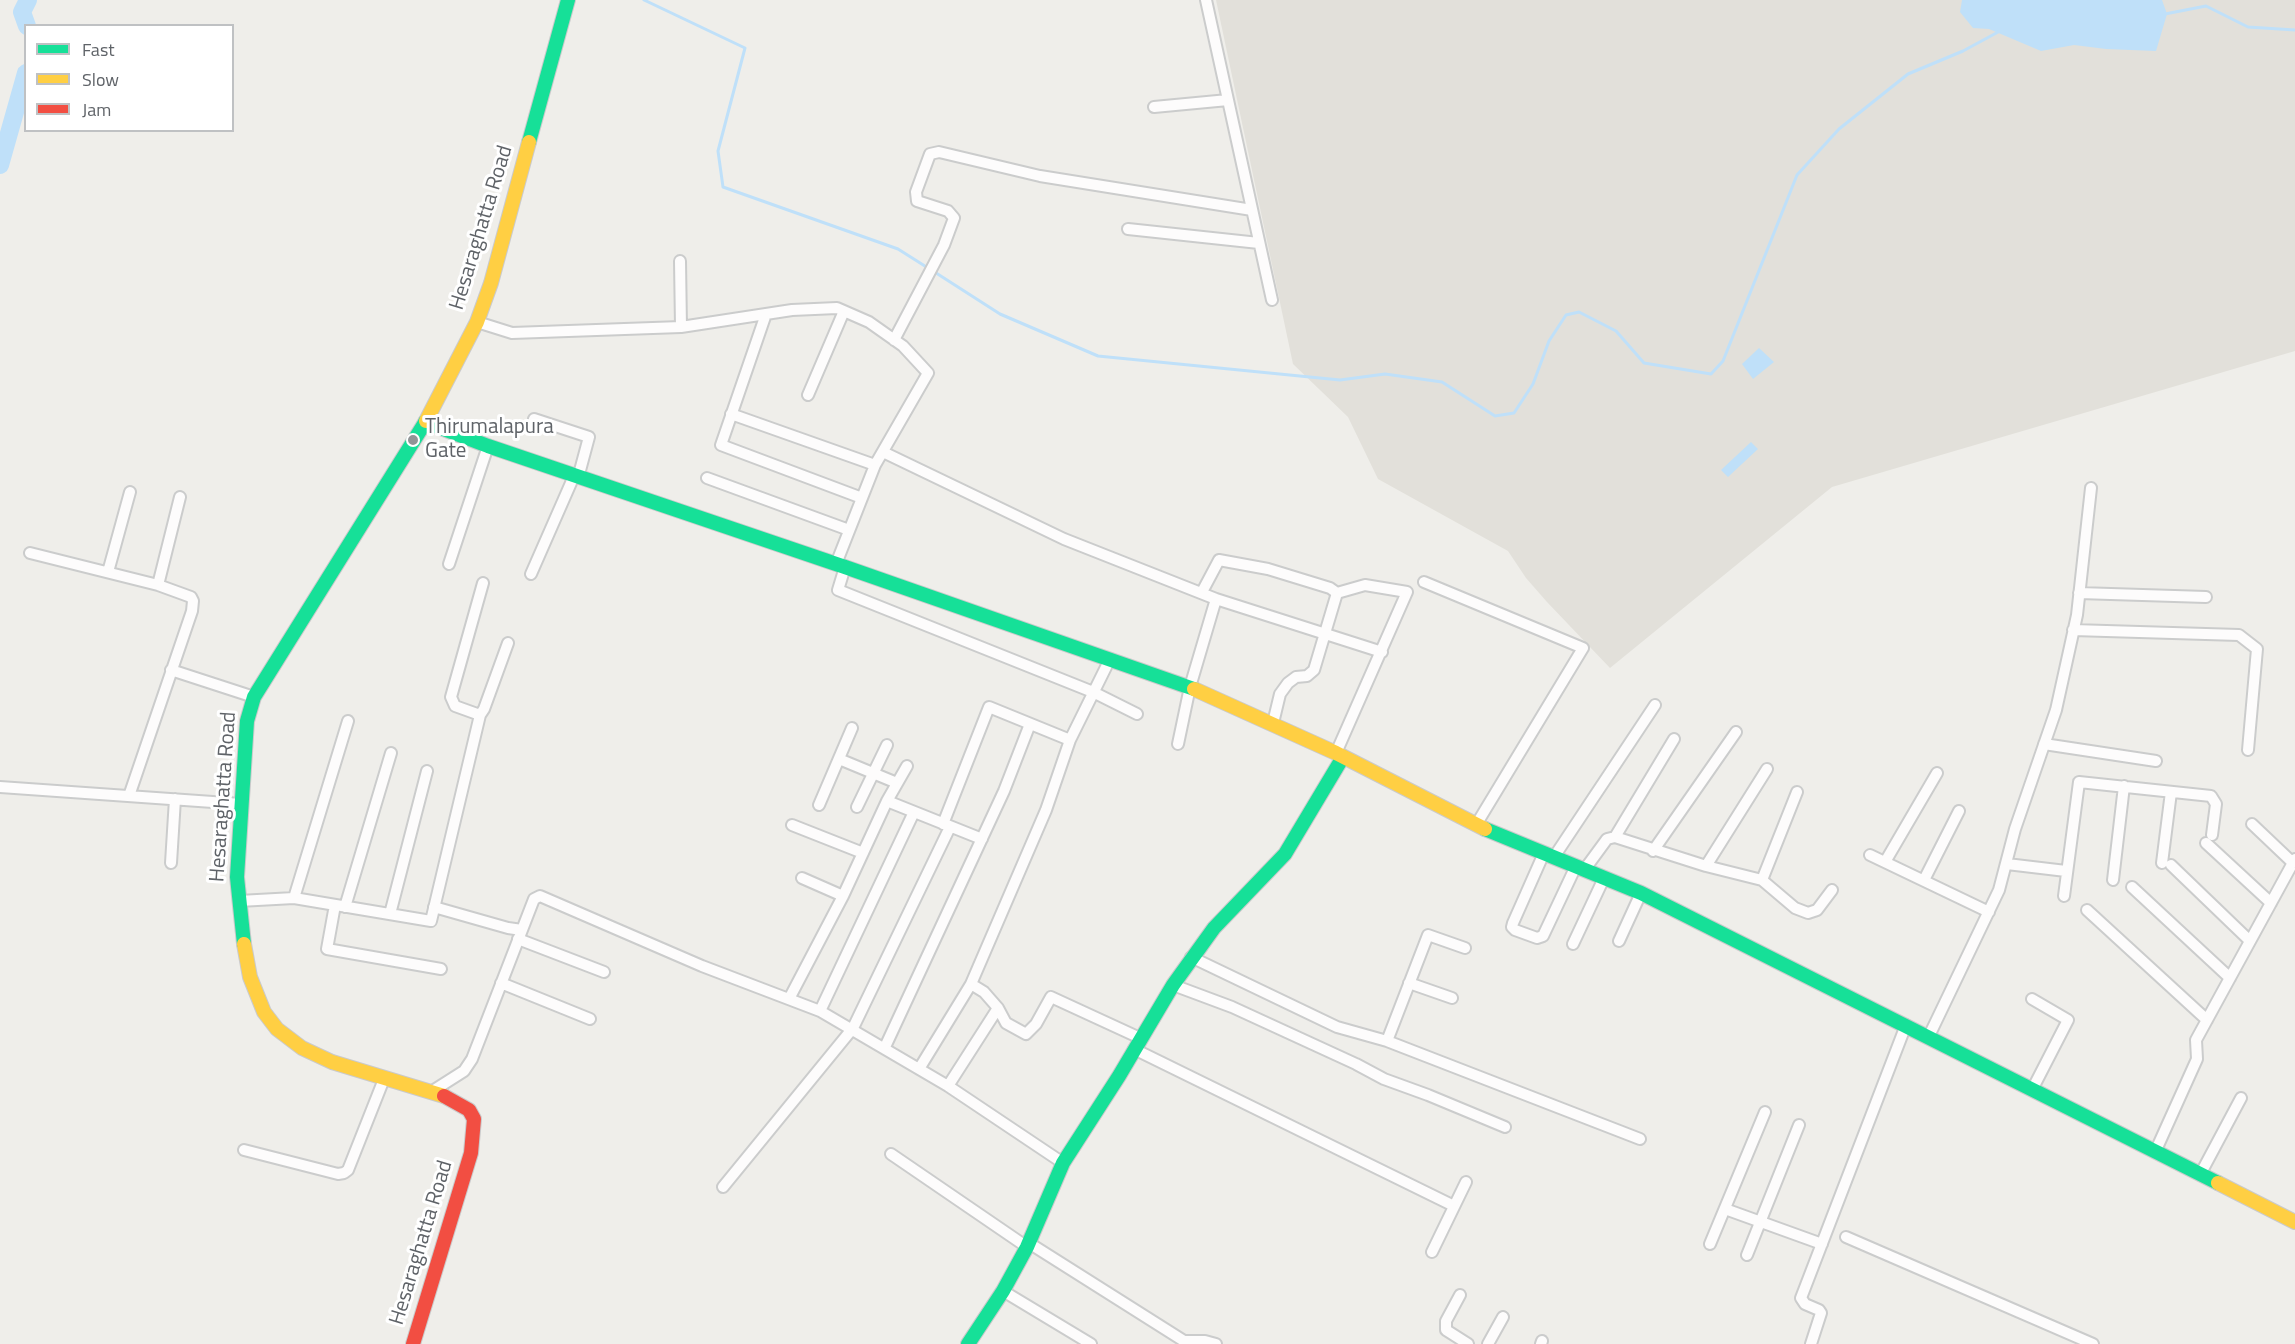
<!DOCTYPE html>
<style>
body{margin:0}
#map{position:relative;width:2295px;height:1344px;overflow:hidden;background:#efeeea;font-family:"Titillium Web",sans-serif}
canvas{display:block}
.legend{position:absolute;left:24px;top:24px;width:210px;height:108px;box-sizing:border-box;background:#fff;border:2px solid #bfc1c3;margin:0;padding:8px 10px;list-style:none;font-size:18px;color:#5f6368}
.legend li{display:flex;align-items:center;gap:12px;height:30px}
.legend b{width:30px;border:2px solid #bfc1c3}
</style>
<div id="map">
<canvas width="2295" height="1344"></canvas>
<ul class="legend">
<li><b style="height:8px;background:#16e098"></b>Fast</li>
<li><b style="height:8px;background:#ffcf43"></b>Slow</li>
<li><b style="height:8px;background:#f24e42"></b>Jam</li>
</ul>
</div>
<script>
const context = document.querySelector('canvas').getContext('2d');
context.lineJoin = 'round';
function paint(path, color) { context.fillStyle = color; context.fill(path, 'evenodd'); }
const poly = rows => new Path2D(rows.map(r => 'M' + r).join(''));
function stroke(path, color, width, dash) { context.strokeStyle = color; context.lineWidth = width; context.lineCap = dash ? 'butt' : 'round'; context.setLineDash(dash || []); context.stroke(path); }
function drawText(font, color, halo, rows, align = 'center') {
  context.font = font + ' "Titillium Web",sans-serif'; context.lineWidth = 6; context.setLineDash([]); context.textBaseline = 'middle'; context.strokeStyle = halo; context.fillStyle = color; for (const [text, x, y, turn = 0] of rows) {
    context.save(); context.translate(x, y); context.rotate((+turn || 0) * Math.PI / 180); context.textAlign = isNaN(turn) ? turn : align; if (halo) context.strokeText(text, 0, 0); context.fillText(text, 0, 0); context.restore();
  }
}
const education = poly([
 [1216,0,2295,0,2295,351,1832,487,1610,668,1547,602,1526,578,1508,551,1378,479,1348,417,1293,364]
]);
const water = poly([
 [1962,0,2162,0,2167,14,2156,51,2106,49,2074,45,2041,51,1989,29,1973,28,1960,12],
 [1759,348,1774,362,1753,379,1742,364],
 [1751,442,1758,449,1728,477,1721,470]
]);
const stream = poly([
 [644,0,745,48,718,151,723,187,898,249,928,268],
 [2165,14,2206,6,2248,27,2295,30],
 [933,271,1000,314,1098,356,1340,380,1385,374,1442,382,1495,416,1514,413,1533,384,1549,341,1566,315,1579,312,1616,331,1644,363,1711,374,1723,361,1797,175,1839,129,1908,74,1963,51,2000,31]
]);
const river = poly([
 [27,26,22,12,28,0],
 [0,165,26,73]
]);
const street = poly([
 [1206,0,1272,300],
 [1154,107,1228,100],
 [1128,229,1259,243],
 [680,261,681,327],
 [766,314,721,445,862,498],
 [477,322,512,333,681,327,792,310,837,308,869,322,903,346,928,373,875,465,836,564],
 [894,340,944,245,954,218,948,211,917,201,916,192,930,154,939,152,1040,176,1252,210],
 [808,395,844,311],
 [731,414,875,465],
 [534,419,589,437,578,478],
 [883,452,1064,539,1216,599,1382,652],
 [707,478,849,530],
 [30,553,158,585,191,597,193,601,192,611,129,796],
 [449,564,488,446],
 [845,567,838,590,1093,692,1137,714],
 [108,572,130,492],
 [531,574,574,476],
 [1424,582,1583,648,1476,825],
 [158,585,180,497],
 [1202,592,1219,560,1268,569,1330,588,1337,593],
 [2079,593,2206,597],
 [2073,630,2239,635,2257,649,2248,750],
 [171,670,254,697],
 [480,715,484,709,508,643],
 [1273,723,1280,694,1288,683,1296,677,1307,676,1314,670,1337,593,1365,585,1407,592,1336,753],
 [1178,744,1190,687,1216,599],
 [2044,744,2156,761],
 [839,759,897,783],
 [0,787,241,804],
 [887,801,982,839],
 [819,805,852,728],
 [857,807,887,745],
 [943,824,989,707,1070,740,1110,659],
 [2252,824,2293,863],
 [792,825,863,853],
 [1615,837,1674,739],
 [2206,843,2271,903],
 [1653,851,1736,732],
 [1544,853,1513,923,1512,927,1515,930,1537,938,1543,936,1576,866],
 [1870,855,1989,912],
 [1554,857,1655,705],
 [1885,862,1937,773],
 [171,863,175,799],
 [2162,863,2171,792],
 [2007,864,2066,871],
 [2171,865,2250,941],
 [1706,866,1767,769],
 [1585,869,1607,839,1615,837,1706,866,1762,880,1795,908,1808,913,1817,910,1832,890],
 [802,878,843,896],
 [1762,880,1797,792],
 [1924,880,1959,811],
 [2113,880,2124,786],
 [2132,887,2230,978],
 [2064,896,2079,782,2211,796,2216,804,2212,835],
 [294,898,348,721],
 [239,901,294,898,431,921,480,715,455,706,451,697,483,583],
 [335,905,327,949,441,969],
 [345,907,391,753],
 [434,907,508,928,522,930],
 [2087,910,2207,1020],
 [390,914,427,771],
 [518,939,604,972],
 [1619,941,1641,893],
 [1573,944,1604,878],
 [1191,957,1337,1027,1387,1041,1640,1139],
 [501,983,590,1019],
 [1409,983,1452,998],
 [971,984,1046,810,1070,740],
 [1173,985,1232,1007,1356,1064,1384,1079,1428,1095,1505,1127],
 [789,999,843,896,887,801,907,766],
 [2032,999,2068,1020,2033,1088],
 [820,1011,914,812],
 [1929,1036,1999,890,2015,829,2056,710,2077,615,2091,488],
 [1387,1041,1428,935,1465,948],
 [885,1047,1004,791,1030,724],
 [1134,1049,1454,1206],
 [919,1069,971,984,984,992,998,1008,1006,1023,1026,1034,1036,1024,1051,997,1140,1038],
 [948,1086,998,1008],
 [431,1092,464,1071,472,1059,534,899,540,896,702,966,820,1011,948,1086,1063,1163],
 [244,1150,338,1174,344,1173,348,1170,384,1079],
 [2156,1150,2197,1059,2196,1040,2295,859],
 [891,1154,1027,1247],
 [2201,1173,2241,1098],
 [723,1187,853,1028,950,827],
 [1725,1209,1822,1244],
 [1846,1237,2093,1344],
 [1029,1243,1184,1341,1205,1341,1216,1344],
 [1710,1244,1765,1112],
 [1432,1252,1466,1182],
 [1747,1255,1799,1125],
 [1003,1291,1091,1344],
 [1460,1295,1446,1321,1446,1330,1468,1344],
 [1488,1344,1503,1317],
 [1541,1344,1542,1341],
 [1811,1344,1821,1313,1819,1310,1805,1304,1801,1298,1906,1025]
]);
const fast = poly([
 [529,142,568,0],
 [425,422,488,446,845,567,1194,689],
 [1485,829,1641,893,2218,1183],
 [244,944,237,877,247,721,254,697,426,421],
 [968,1344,1003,1291,1027,1247,1063,1163,1119,1076,1173,985,1214,928,1285,854,1343,757]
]);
const slow = poly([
 [426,421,477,322,491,283,529,142],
 [1194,689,1336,753,1485,829],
 [244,944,250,977,264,1012,277,1029,302,1048,332,1062,444,1096],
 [2218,1183,2295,1222]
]);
const jam = poly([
 [413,1344,471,1153,474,1119,469,1110,444,1096]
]);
const markers = [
 [413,440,6,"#919496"]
];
const streetNames = [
 ["Hesaraghatta Road",482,228,-73],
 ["Hesaraghatta Road",224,797,-86],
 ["Hesaraghatta Road",422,1243,-73]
];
const poiNames = [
 ["Thirumalapura",425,428],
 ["Gate",425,452]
];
paint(education, '#e2e0da');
paint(water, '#bfe0f9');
stroke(stream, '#bfe0f9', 3);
stroke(river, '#bfe0f9', 18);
stroke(street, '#cbcccc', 14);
stroke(fast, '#cacacb', 16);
stroke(slow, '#cacacb', 16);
stroke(jam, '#cacacb', 16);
stroke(street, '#fdfcfc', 10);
stroke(fast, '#16e098', 14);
stroke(slow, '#ffcf43', 14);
stroke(jam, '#f24e42', 14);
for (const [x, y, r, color] of markers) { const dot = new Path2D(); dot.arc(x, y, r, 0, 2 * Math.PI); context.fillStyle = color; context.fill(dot); stroke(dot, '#fff', 2); }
drawText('21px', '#5f6368', '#fff', streetNames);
drawText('21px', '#5f6368', '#fff', poiNames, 'left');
</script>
